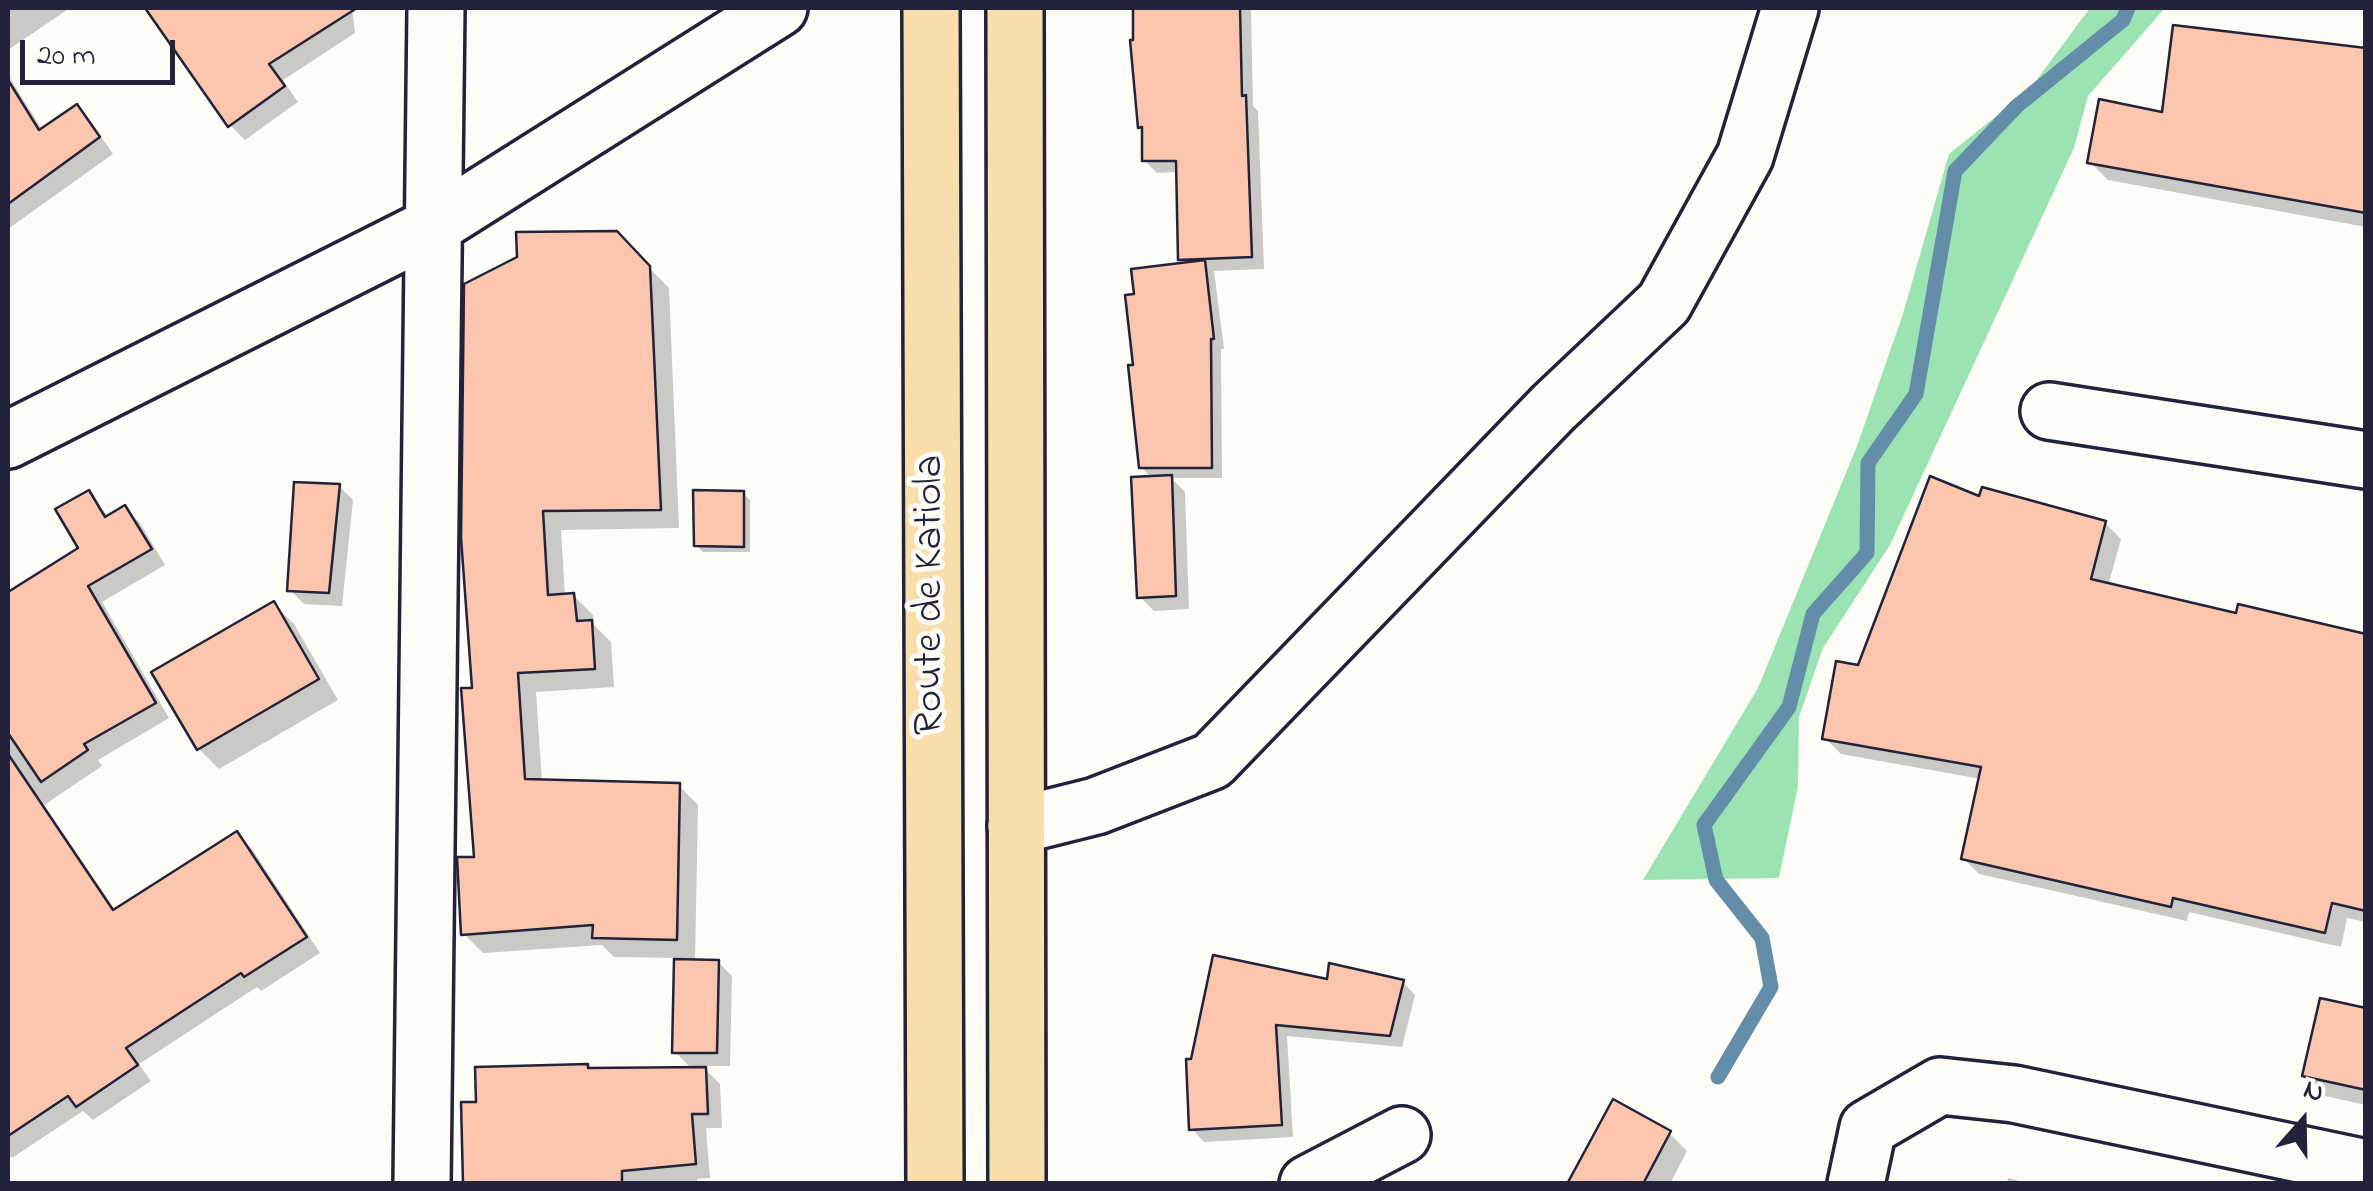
<!DOCTYPE html>
<style>
body{margin:0}
#map{position:relative;width:2373px;height:1191px;overflow:hidden;background:#fdfcf7;font-family:"Indie Flower",sans-serif}
canvas{display:block}
.frame{position:absolute;inset:0;border:10px solid #22223b;pointer-events:none}
.north{position:absolute;left:2253px;top:1071px;width:100px;height:100px;-webkit-text-stroke:8px #fdfcf7;paint-order:stroke;rotate:20deg;font-size:28px;font-weight:700;line-height:40px;text-align:center;color:#22223b}
.north::after{content:'';display:block;margin:auto;width:35px;height:45px;background:#22223b;clip-path:polygon(50% 0,100% 100%,50% 72%,0 100%)}
.scale{position:absolute;left:20px;top:40px;width:155px;height:45px;box-sizing:border-box;border:5px solid #22223b;border-top:0;padding-left:12px;font-size:30px;line-height:35px;white-space:nowrap;color:#22223b;-webkit-text-stroke:8px #fdfcf7;paint-order:stroke}
</style>
<div id="map">
<canvas width="2373" height="1191"></canvas>
<div class="frame"></div>
<div class="north">N</div>
<div class="scale">20 m</div>
</div>
<script>
const context = document.querySelector('canvas').getContext('2d');
context.lineJoin = 'round';
function paint(path, color) { context.fillStyle = color; context.fill(path, 'evenodd'); }
const poly = rows => new Path2D(rows.map(r => 'M' + r).join(''));
function stroke(path, color, width, dash) { context.strokeStyle = color; context.lineWidth = width; context.lineCap = dash ? 'butt' : 'round'; context.setLineDash(dash || []); context.stroke(path); }
function drawText(font, color, halo, rows, align = 'center') {
  context.font = font + ' "Indie Flower",sans-serif'; context.lineWidth = 10; context.setLineDash([]); context.textBaseline = 'middle'; context.strokeStyle = halo; context.fillStyle = color; for (const [text, x, y, turn = 0] of rows) {
    context.save(); context.translate(x, y); context.rotate((+turn || 0) * Math.PI / 180); context.textAlign = isNaN(turn) ? turn : align; if (halo) context.strokeText(text, 0, 0); context.fillText(text, 0, 0); context.restore();
  }
}
const green = poly([
 [2090,8,2165,8,2088,96,2074,148,1890,545,1823,648,1799,717,1798,786,1779,878,1643,880,1758,688,1857,446,1902,317,1949,154,2030,89]
]);
const shadow = poly([
 [8,8,70,8,8,50],
 [147,8,352,8,355,33,283,80,298,102,245,140,230,125,178,51,165,38],
 [1132,8,1251,8,1253,106,1258,111,1264,269,1214,271,1224,349,1221,349,1222,478,1171,478,1185,492,1189,609,1154,611,1140,597,1153,479,1141,467,1135,367,1187,265,1180,259,1178,172,1157,173,1144,160],
 [2366,51,2366,227,2108,180,2090,162,2165,115],
 [8,75,43,131,77,108,92,123,113,154,8,229],
 [616,234,669,288,679,528,561,530,565,596,574,596,593,615,594,625,611,642,614,687,536,692,542,782,679,786,698,805,695,962,718,962,732,976,730,1066,702,1066,720,1084,722,1128,706,1128,710,1178,697,1179,697,1184,465,1184,587,1067,591,1071,693,1070,675,1052,677,958,614,957,602,945,483,953,464,934,477,859,474,690],
 [339,486,353,500,342,606,304,604,290,590],
 [88,493,109,517,125,508,140,523,165,565,102,602,169,718,98,760,102,766,44,805,116,911,236,834,252,849,320,953,261,991,257,987,139,1064,151,1081,93,1120,83,1111,12,1158,8,1153,8,595,81,548],
 [743,493,750,500,750,552,703,552,696,545],
 [1981,499,2105,523,2121,539,2108,586,2238,616,2366,635,2366,922,2347,918,2341,947,2189,912,2187,921,1979,874,1963,858,1981,779,1841,754,1825,738,1859,668],
 [273,604,294,624,338,700,219,769,199,749],
 [1330,982,1403,982,1415,995,1402,1047,1287,1036,1293,1137,1204,1142,1192,1129,1193,1061],
 [2366,1012,2366,1105,2325,1096,2305,1076],
 [1670,1134,1687,1151,1670,1184,1570,1184],
 [2008,1178,2031,1184,2007,1184]
]);
const stream = poly([
 [1718,1077,1771,987,1762,938,1716,880,1704,825,1789,707,1813,614,1867,553,1868,463,1916,394,1955,171,2017,106,2123,20,2128,8]
]);
const building = poly([
 [145,8,357,8,269,64,285,86,228,127,145,8],
 [1133,8,1240,8,1242,96,1246,95,1252,257,1178,260,1176,161,1142,161,1142,127,1138,128,1130,40,1133,40,1133,8],
 [2173,25,2366,48,2366,213,2087,163,2099,99,2162,112,2173,25],
 [8,80,39,130,77,104,100,137,8,204,8,80],
 [617,231,650,266,661,510,543,511,548,595,574,593,577,621,592,620,595,669,518,673,525,779,680,783,677,940,592,938,593,925,461,935,457,857,474,857,461,688,472,688,461,538,464,284,517,257,516,232,617,231],
 [1205,260,1214,339,1211,339,1212,468,1139,468,1128,365,1133,365,1125,295,1134,294,1131,269,1205,260],
 [1172,475,1176,596,1137,598,1131,477,1172,475],
 [1930,476,1979,496,1982,487,2106,521,2091,579,2236,613,2238,604,2366,634,2366,911,2332,903,2325,933,2173,898,2171,907,1961,859,1981,767,1822,739,1836,661,1858,665,1930,476],
 [294,482,340,484,329,593,287,591,294,482],
 [89,490,105,517,125,505,152,549,88,586,156,703,84,744,88,750,41,782,8,733,8,592,78,548,55,509,89,490],
 [693,490,744,491,744,547,694,546,693,490],
 [274,601,319,679,197,750,151,672,274,601],
 [8,754,113,910,237,831,307,937,244,977,241,973,126,1048,138,1065,76,1107,68,1096,8,1136,8,754],
 [1213,955,1327,979,1329,963,1404,980,1390,1036,1276,1025,1282,1125,1189,1130,1186,1059,1191,1059,1213,955],
 [674,959,719,960,717,1053,672,1053,674,959],
 [2320,998,2366,1008,2366,1090,2302,1076,2320,998],
 [588,1064,588,1068,706,1067,708,1114,692,1114,696,1164,622,1171,622,1184,463,1184,461,1102,476,1102,475,1067,588,1064],
 [1613,1099,1671,1131,1643,1184,1567,1184,1613,1099]
]);
const minor = poly([
 [2049,411,2366,460],
 [8,440,435,225,779,8],
 [1016,826,1096,806,1212,761,1553,408,1664,303,1745,156,1790,8],
 [422,1184,436,8],
 [1308,1184,1402,1135],
 [1856,1184,1868,1128,1940,1086,2014,1094,2366,1168]
]);
const highway = poly([
 [931,8,935,1184],
 [1015,8,1017,1184]
]);
const streetNames = [
 ["Route de Katiola",933,595,-90]
];
paint(green, '#9be3b2');
paint(shadow, '#0003');
stroke(stream, '#638da8', 15);
paint(building, '#fbc6ad');
stroke(building, '#22223b', 2.5);
stroke(minor, '#22223b', 62);
stroke(highway, '#22223b', 62);
stroke(minor, '#fdfcf7', 55);
stroke(highway, '#f9deab', 55);
drawText('42px', '#22223b', '#fdfcf7', streetNames);
</script>
